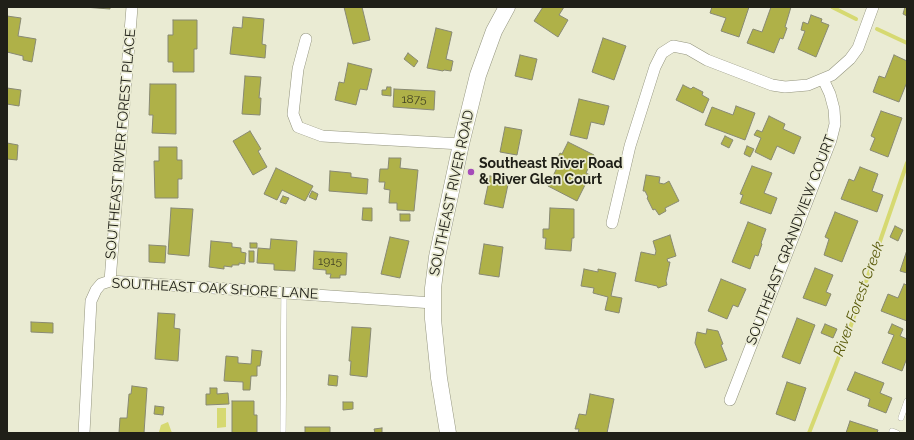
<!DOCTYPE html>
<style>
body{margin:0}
#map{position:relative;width:914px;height:440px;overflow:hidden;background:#eaebd3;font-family:Raleway,sans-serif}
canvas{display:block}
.frame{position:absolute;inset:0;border:8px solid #202018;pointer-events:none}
</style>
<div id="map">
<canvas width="914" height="440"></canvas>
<div class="frame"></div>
</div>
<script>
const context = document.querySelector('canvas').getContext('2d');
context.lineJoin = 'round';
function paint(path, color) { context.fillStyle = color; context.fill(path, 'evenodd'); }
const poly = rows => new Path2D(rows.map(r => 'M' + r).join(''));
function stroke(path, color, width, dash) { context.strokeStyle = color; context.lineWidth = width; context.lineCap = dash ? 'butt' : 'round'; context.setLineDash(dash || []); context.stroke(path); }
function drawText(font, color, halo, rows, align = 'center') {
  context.font = font + ' Raleway,sans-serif'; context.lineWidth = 3.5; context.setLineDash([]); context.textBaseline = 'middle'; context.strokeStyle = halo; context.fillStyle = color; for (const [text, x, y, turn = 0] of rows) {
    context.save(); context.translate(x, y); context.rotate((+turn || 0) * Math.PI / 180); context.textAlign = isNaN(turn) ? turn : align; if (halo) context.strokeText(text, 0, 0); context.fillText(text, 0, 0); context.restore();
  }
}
const water = poly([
 [217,408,226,408,226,427,217,428],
 [168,422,172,433,159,432,161,425]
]);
const stream = poly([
 [832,7,856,19],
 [877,29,907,43],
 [809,433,849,331,907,163]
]);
const building = poly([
 [84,7,110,7,110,9,84,7],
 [344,7,362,7,370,40,353,44,344,7],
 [543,7,564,7,559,15,568,20,558,37,534,21,543,7],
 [712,7,749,7,739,37,721,31,726,18,710,13,712,7],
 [771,7,791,7,785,27,787,28,783,39,780,38,774,53,747,43,753,29,762,32,771,7],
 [905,7,907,7,907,16,903,14,905,7],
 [811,15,822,19,821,22,829,25,816,57,798,49,805,31,801,30,803,22,808,24,811,15],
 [7,16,21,18,18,36,36,39,32,62,23,60,23,56,7,52,7,16],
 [243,17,264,19,262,44,266,45,265,58,230,54,233,27,242,28,243,17],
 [173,20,197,20,197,49,194,49,194,72,173,72,173,62,168,62,168,35,173,35,173,20],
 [436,28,452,32,446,59,453,61,451,71,444,70,443,71,427,68,436,28],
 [603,38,626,46,614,80,592,72,603,38],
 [408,53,418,61,414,67,404,59,408,53],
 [520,55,537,59,532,80,515,76,520,55],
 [894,55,907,61,907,82,899,102,873,92,879,76,885,78,894,55],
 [348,63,372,69,367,90,360,89,356,105,335,100,339,82,344,83,348,63],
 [245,76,261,77,259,98,261,98,260,115,242,114,245,76],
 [150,84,176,84,176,134,152,133,153,115,149,115,150,84],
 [683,85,691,89,693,87,703,92,702,95,709,99,703,113,676,100,683,85],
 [387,87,391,87,391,96,382,95,382,90,386,90,387,87],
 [7,88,21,90,19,106,7,104,7,88],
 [394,89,435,91,434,110,393,107,394,89],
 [579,99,609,106,604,125,591,122,587,139,570,135,579,99],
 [736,106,755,113,745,140,705,125,712,107,733,115,736,106],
 [881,111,902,118,888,157,870,150,875,138,871,136,881,111],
 [769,116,785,124,783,129,801,137,794,154,777,146,771,160,755,152,761,138,754,135,757,130,762,132,769,116],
 [505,127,522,130,517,155,500,152,505,127],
 [250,131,261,149,258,151,267,167,253,175,233,141,250,131],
 [725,136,733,140,729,148,721,144,725,136],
 [568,142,594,155,586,173,590,175,577,201,548,186,557,168,554,167,560,153,562,154,568,142],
 [7,143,18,145,17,160,7,159,7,143],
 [747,146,754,149,750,157,744,154,747,146],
 [159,147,177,147,177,160,182,160,182,179,178,179,178,198,155,198,154,161,159,161,159,147],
 [389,158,401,158,400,168,418,170,414,211,397,210,397,203,389,203,390,190,384,189,385,182,379,182,380,169,388,169,389,158],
 [752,166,772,173,764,193,777,198,771,214,740,203,743,195,740,194,752,166],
 [860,167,878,174,872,191,883,195,877,212,841,199,849,179,854,181,860,167],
 [276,168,313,186,305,201,282,190,277,200,264,194,276,168],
 [330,171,351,173,351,177,368,179,367,194,329,191,330,171],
 [646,175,660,177,659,183,664,184,669,181,679,201,665,208,666,211,659,215,655,209,653,210,647,198,648,197,645,191,643,191,646,175],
 [490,176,509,180,503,208,484,204,490,176],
 [312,191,318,194,316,200,309,197,312,191],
 [283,196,289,198,286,204,280,202,283,196],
 [171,208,193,209,189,256,168,254,171,208],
 [363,208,372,208,372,221,362,220,363,208],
 [550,208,574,209,574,238,572,238,571,251,545,249,546,238,543,238,543,229,549,229,550,208],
 [835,212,858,221,842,262,824,255,829,239,825,237,835,212],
 [400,214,410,214,410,221,400,221,400,214],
 [748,222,766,229,761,243,762,244,758,256,755,255,750,269,732,262,748,222],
 [895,226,903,230,898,241,890,237,895,226],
 [670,235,676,256,667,259,668,262,670,262,666,281,667,285,658,288,657,286,635,281,641,252,655,255,656,251,653,241,670,235],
 [390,237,409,241,400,278,381,274,390,237],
 [271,239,297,241,295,271,274,270,274,264,257,263,258,248,270,249,271,239],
 [211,241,232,243,232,247,241,248,241,252,246,253,245,264,239,263,239,265,232,265,232,267,224,266,224,269,209,267,211,241],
 [250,243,257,243,257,248,250,248,250,243],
 [484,244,503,247,499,277,479,274,484,244],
 [149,245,166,246,165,263,149,262,149,245],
 [249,251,254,251,254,262,249,262,249,251],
 [314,251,347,253,346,275,340,275,340,278,330,278,331,274,326,274,326,270,313,269,314,251],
 [906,253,907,254,907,273,900,271,906,253],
 [815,268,833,275,826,292,831,294,826,306,803,298,815,268],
 [584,269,598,272,598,269,616,273,611,296,622,298,619,313,605,310,608,297,593,293,594,288,581,286,584,269],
 [721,279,746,289,738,307,733,305,727,319,708,311,721,279],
 [904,284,907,285,907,321,881,311,888,294,898,298,904,284],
 [158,313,175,314,174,328,180,329,178,361,155,359,158,313],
 [797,318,815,325,800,364,782,357,797,318],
 [31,322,53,323,53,333,31,332,31,322],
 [825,324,837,329,833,338,821,333,825,324],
 [892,324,903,329,900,336,907,339,907,358,902,371,882,363,894,335,888,333,892,324],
 [352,327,371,328,367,377,350,375,351,361,349,361,352,327],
 [707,329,718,331,723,344,721,345,727,360,705,368,695,343,697,332,706,334,707,329],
 [252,350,262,351,260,366,257,366,257,376,251,376,250,390,243,390,243,382,224,381,226,356,238,357,238,363,251,364,252,350],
 [855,372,884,383,880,393,892,398,886,413,868,406,870,399,847,390,855,372],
 [329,375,338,376,337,386,328,385,329,375],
 [787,382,806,388,795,421,776,414,787,382],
 [132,386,147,388,144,433,119,433,120,418,127,418,129,394,131,394,132,386],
 [210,388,217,388,217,394,228,393,229,404,206,405,206,394,210,394,210,388],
 [590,394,614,399,607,433,578,433,579,429,575,429,579,414,586,415,590,394],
 [232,401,254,401,254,415,257,415,257,433,232,433,232,401],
 [343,402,353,402,353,409,343,410,343,402],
 [155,406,164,407,163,415,154,414,155,406],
 [850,421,878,430,877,433,846,433,850,421],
 [305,427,330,427,330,433,305,433,305,427],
 [382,428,382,433,375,433,374,429,382,428]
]);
const lane = poly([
 [901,418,907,401],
 [283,431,284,293],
 [892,431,897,433]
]);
const street = poly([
 [306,39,298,69,293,114,298,127,322,136,461,144],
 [612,223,630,146,655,67,662,53,673,46,688,49,707,60,772,85,785,87,808,85,832,75,850,59,858,48,873,7],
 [110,281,132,7],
 [730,400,831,140,835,124,834,109,830,94,823,79],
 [84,433,91,301,96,290,101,284,110,281,433,303]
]);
const secondary = poly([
 [448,433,439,378,433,319,433,288,437,257,461,144,478,75,494,31,507,7]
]);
const markers = [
 [471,172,4,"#a54cb9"]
];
const numberNames = [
 ["1875",414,99],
 ["1915",330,261]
];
const streetNames = [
 ["SOUTHEAST RIVER FOREST PLACE",121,144,-85],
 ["SOUTHEAST RIVER ROAD",452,193,-78],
 ["SOUTHEAST GRANDVIEW COURT",791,240,-69],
 ["SOUTHEAST OAK SHORE LANE",215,289,3]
];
const poiNames = [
 ["Southeast River Road",479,164],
 ["& River Glen Court",479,180]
];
const waterNames = [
 ["River Forest Creek",859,299,-70]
];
paint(water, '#d6d971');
stroke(stream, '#d6d971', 4);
paint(building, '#afb148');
stroke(building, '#888973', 1);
stroke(lane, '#93947e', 6);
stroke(street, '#93947e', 12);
stroke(secondary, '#93947e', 17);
stroke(lane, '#fff', 5.5);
stroke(street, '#fff', 11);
stroke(secondary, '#fff', 16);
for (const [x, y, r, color] of markers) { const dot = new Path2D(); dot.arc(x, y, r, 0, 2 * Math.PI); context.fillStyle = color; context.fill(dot); stroke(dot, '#eaebd3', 1.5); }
drawText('12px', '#444424', null, numberNames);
drawText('14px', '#202018', '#eaebd3', streetNames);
drawText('bold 14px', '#202018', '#eaebd3', poiNames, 'left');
drawText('italic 15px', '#5b5c0c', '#eaebd3', waterNames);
</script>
